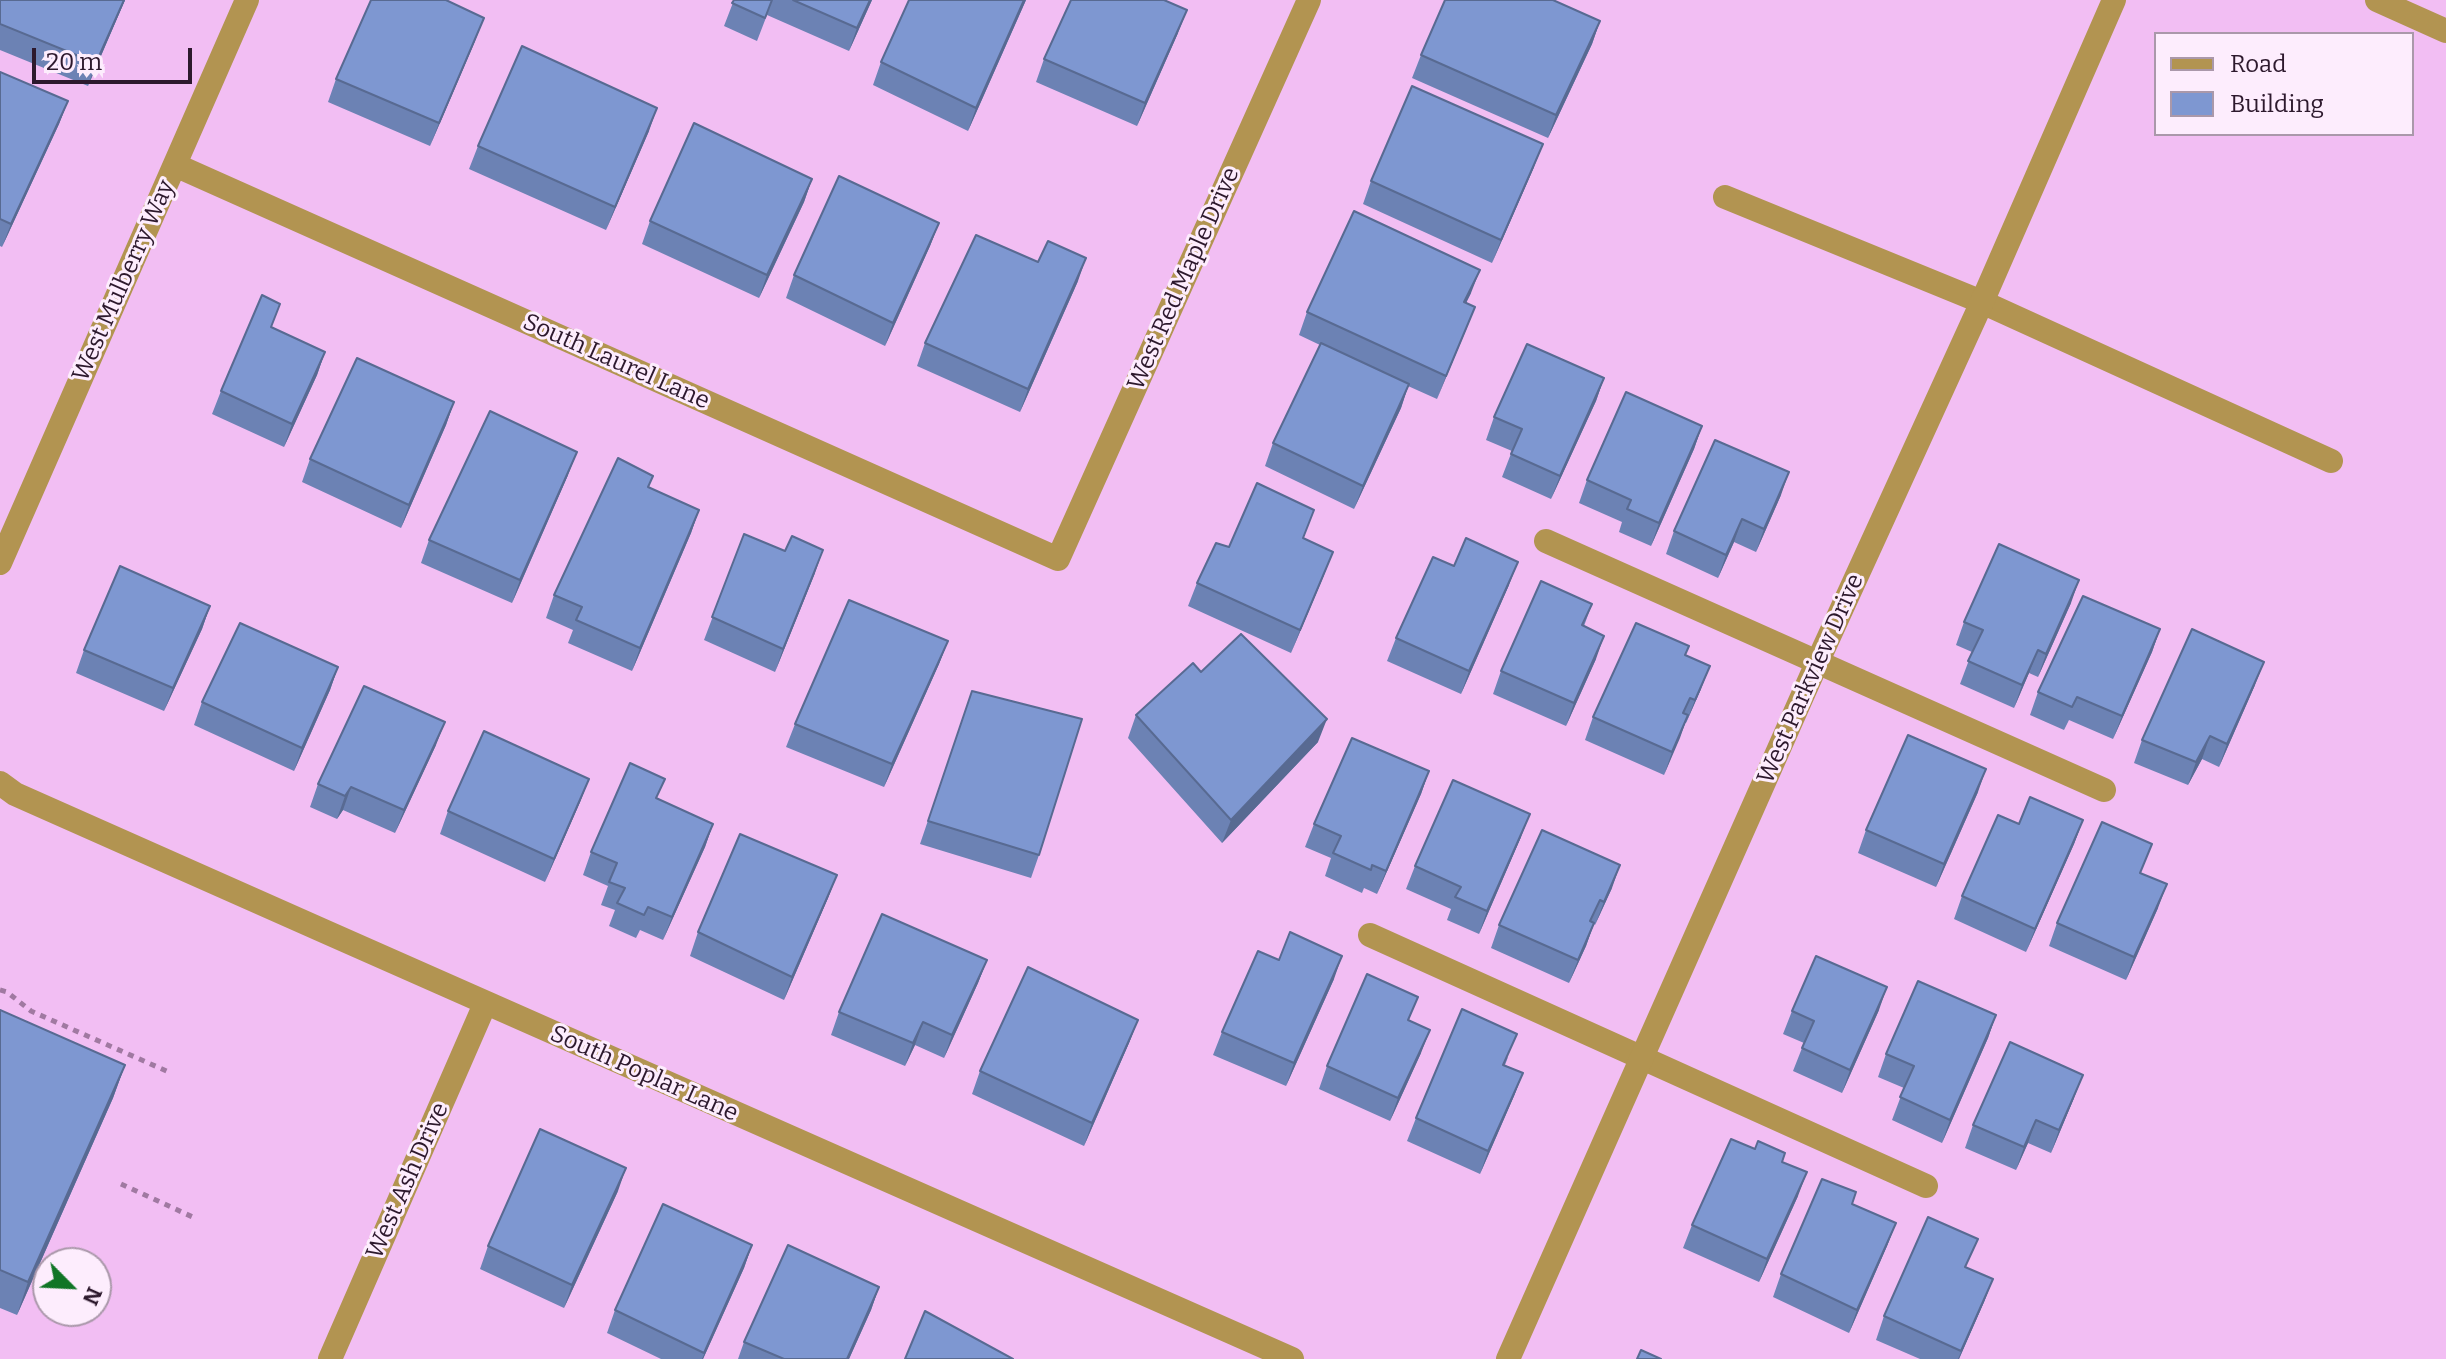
<!DOCTYPE html>
<style>
body{margin:0}
#map{position:relative;width:2446px;height:1359px;overflow:hidden;background:#f2bef3;font-family:Bitter,serif}
canvas{display:block}
.legend{position:absolute;left:2154px;top:32px;width:260px;height:104px;box-sizing:border-box;background:#fdedfd;border:2px solid #aa98aa;margin:0;padding:10px 14px;list-style:none;font-size:24px;color:#2d192d}
.legend li{display:flex;align-items:center;gap:16px;height:40px}
.legend b{width:40px;border:2px solid #aa98aa}
.north{position:absolute;left:32px;top:1247px;width:80px;height:80px;box-sizing:border-box;background:#fdedfd;border:2px solid #aa98aa;border-radius:50%;rotate:114deg;font-size:22px;font-weight:700;line-height:32px;text-align:center;color:#2d192d}
.north::after{content:'';display:block;margin:auto;width:28px;height:36px;background:#107526;clip-path:polygon(50% 0,100% 100%,50% 72%,0 100%)}
.scale{position:absolute;left:32px;top:48px;width:160px;height:36px;box-sizing:border-box;border:4px solid #2d192d;border-top:0;padding-left:10px;font-size:24px;line-height:28px;white-space:nowrap;color:#2d192d;-webkit-text-stroke:6px #fdedfd;paint-order:stroke}
</style>
<div id="map">
<canvas width="2446" height="1359"></canvas>
<ul class="legend">
<li><b style="height:10px;background:#b29451"></b>Road</li>
<li><b style="height:22px;background:#7e97d1"></b>Building</li>
</ul>
<div class="north">N</div>
<div class="scale">20 m</div>
</div>
<script>
const context = document.querySelector('canvas').getContext('2d');
context.lineJoin = 'round';
const poly = rows => new Path2D(rows.map(r => 'M' + r).join(''));
function stroke(path, color, width, dash) { context.strokeStyle = color; context.lineWidth = width; context.lineCap = dash ? 'butt' : 'round'; context.setLineDash(dash || []); context.stroke(path); }
function paint(path, color) { context.fillStyle = color; context.fill(path, 'evenodd'); }
function drawText(font, color, halo, rows, align = 'center') {
  context.font = font + ' Bitter,serif'; context.lineWidth = 6; context.setLineDash([]); context.textBaseline = 'middle'; context.strokeStyle = halo; context.fillStyle = color; for (const [text, x, y, turn = 0] of rows) {
    context.save(); context.translate(x, y); context.rotate((+turn || 0) * Math.PI / 180); context.textAlign = isNaN(turn) ? turn : align; if (halo) context.strokeText(text, 0, 0); context.fillText(text, 0, 0); context.restore();
  }
}
const path = poly([
 [0,990,7,992,31,1011,171,1073],
 [121,1184,197,1219]
]);
const lane = poly([
 [2377,0,2446,31],
 [1725,197,1982,302,2331,461],
 [1546,541,2104,790],
 [1370,935,1926,1186]
]);
const street = poly([
 [175,165,1058,559,1309,0],
 [0,563,247,0],
 [0,783,15,794,326,932,1292,1359],
 [330,1359,485,1004],
 [1508,1359,1817,663,1982,302,2114,0]
]);
const wall = poly([
 [0,0,125,0,88,86,0,50],
 [734,0,872,0,849,51,767,15,757,41,724,26],
 [909,0,1026,0,968,131,873,85,881,62],
 [1600,21,1592,44,1548,138,1412,78,1421,55],
 [1178,33,1137,126,1036,82,1044,59],
 [475,41,430,146,328,102,336,79],
 [0,72,68,101,59,124,2,247,0,246],
 [649,131,606,230,469,169,478,146],
 [1534,167,1492,263,1363,204,1371,181],
 [812,179,804,202,759,298,642,244,650,221],
 [939,223,930,246,885,346,786,298,794,275],
 [1078,281,1020,412,917,366,925,343],
 [1471,293,1466,303,1475,307,1437,399,1408,386,1401,408,1354,509,1265,466,1273,443,1320,345,1299,335,1307,312],
 [272,327,325,352,317,375,284,447,212,414,221,391],
 [1604,378,1596,401,1551,499,1502,477,1512,451,1486,440,1494,417],
 [454,402,446,425,401,528,302,482,310,459],
 [1702,426,1694,449,1651,546,1619,532,1622,522,1579,503,1587,480],
 [568,475,512,603,421,563,429,540],
 [649,487,699,510,691,533,632,671,568,643,573,630,546,618,554,595],
 [1781,495,1756,552,1734,542,1718,578,1666,554,1674,531],
 [744,534,785,551,815,573,775,672,704,640],
 [1304,538,1324,575,1291,653,1188,606,1197,583,1229,547],
 [1454,566,1509,585,1461,694,1387,661,1396,638],
 [2071,603,2038,677,2029,673,2014,708,1960,684,1972,652,1956,645,1964,622],
 [1592,604,1584,626,1596,659,1566,726,1493,694,1501,671],
 [210,606,202,629,164,711,76,673,84,650],
 [2160,629,2152,652,2113,739,2069,720,2064,730,2030,715,2038,692],
 [948,641,939,664,884,787,786,747,795,724],
 [1686,655,1701,689,1686,723,1685,723,1664,775,1585,740,1593,717],
 [338,667,330,690,294,771,194,725,202,702],
 [1201,672,1318,742,1222,843,1128,738,1136,715],
 [2255,685,2219,767,2202,759,2188,785,2134,763,2142,740],
 [972,691,1039,855,1031,878,920,844],
 [436,745,395,833,343,810,337,819,310,807,318,784],
 [1429,771,1421,794,1377,894,1364,888,1362,893,1325,876,1331,858,1305,847,1314,824],
 [589,779,580,802,545,882,440,834,448,811],
 [1978,792,1936,887,1858,853,1866,830],
 [657,799,713,824,705,847,663,940,640,930,636,938,609,926,615,910,601,905,608,886,583,875,591,852],
 [2083,820,2074,844,2026,952,1954,919,1962,896,2019,824],
 [1521,837,1479,934,1447,920,1451,909,1406,889,1415,866],
 [2141,874,2158,908,2126,980,2049,946,2057,923],
 [837,875,828,898,784,1000,690,956,698,932],
 [1612,888,1595,925,1594,924,1586,946,1569,983,1491,948,1499,925],
 [987,960,978,983,944,1058,915,1045,905,1066,831,1035,839,1012],
 [1279,960,1334,979,1286,1086,1213,1055,1222,1032],
 [0,1010,125,1065,113,1098,17,1315,0,1308],
 [1879,1010,1842,1093,1793,1071,1804,1043,1783,1034,1792,1011],
 [1996,1015,1988,1038,1942,1143,1892,1120,1904,1088,1878,1077,1886,1054],
 [1138,1020,1129,1043,1084,1146,972,1094,980,1071],
 [1409,1021,1421,1053,1390,1121,1319,1089,1327,1066],
 [1508,1057,1505,1065,1523,1073,1514,1096,1480,1174,1407,1141,1416,1118],
 [2074,1098,2051,1153,2028,1143,2016,1170,1965,1148,1973,1125],
 [1782,1162,1798,1196,1759,1282,1683,1248,1692,1225],
 [618,1191,564,1308,480,1269,488,1246],
 [1852,1204,1896,1223,1887,1246,1849,1333,1773,1297,1781,1274],
 [752,1245,744,1268,703,1359,661,1359,607,1333,615,1310],
 [1993,1279,1984,1302,1959,1359,1920,1359,1876,1340,1884,1316],
 [879,1287,871,1310,849,1359,738,1359,744,1342]
]);
const shadedWall = poly([
 [124,0,125,0,88,86,96,63],
 [870,0,872,0,849,51,857,28],
 [1024,0,1026,0,968,131,976,108],
 [1187,10,1178,33,1137,126,1145,103],
 [484,18,475,41,430,146,439,123],
 [1600,21,1592,44,1548,138,1556,115],
 [68,101,59,124,2,247,11,224],
 [657,108,649,131,606,230,615,207],
 [1543,144,1534,167,1492,263,1501,240],
 [812,179,804,202,759,298,767,275],
 [939,223,930,246,885,346,893,323],
 [1086,258,1078,281,1020,412,1028,389],
 [1480,270,1471,293,1455,325,1464,302],
 [1475,307,1466,330,1437,399,1446,376],
 [325,352,317,375,284,447,292,424],
 [1604,378,1596,401,1551,499,1560,476],
 [1409,384,1401,408,1354,509,1363,486],
 [454,402,446,425,401,528,409,505],
 [1702,426,1694,449,1651,546,1659,523],
 [577,452,568,475,512,603,520,580],
 [1789,472,1781,495,1756,552,1764,529],
 [699,510,691,533,632,671,640,648],
 [1742,519,1734,542,1718,578,1726,555],
 [823,550,815,573,775,672,783,649],
 [1333,552,1324,575,1291,653,1300,630],
 [1518,562,1509,585,1461,694,1469,671],
 [2079,580,2071,603,2038,677,2046,654],
 [210,606,202,629,164,711,173,688],
 [2160,629,2152,652,2113,739,2122,716],
 [1604,636,1596,659,1566,726,1574,703],
 [948,641,939,664,884,787,892,764],
 [2038,650,2029,673,2014,708,2022,685],
 [2264,662,2255,685,2219,767,2227,744],
 [1710,666,1701,689,1686,723,1695,700],
 [338,667,330,690,294,771,302,748],
 [1688,715,1680,738,1664,775,1672,752],
 [1327,719,1318,742,1222,843,1231,820],
 [445,722,436,745,395,833,404,810],
 [2210,736,2202,759,2188,785,2196,762],
 [1986,769,1978,792,1936,887,1944,864],
 [1429,771,1421,794,1377,894,1386,871],
 [589,779,580,802,545,882,554,859],
 [351,787,343,810,337,819,345,796],
 [1530,814,1521,837,1479,934,1487,911],
 [2083,820,2074,844,2026,952,2035,929],
 [713,824,705,847,663,940,672,917],
 [1620,865,1612,888,1595,925,1604,902],
 [837,875,828,898,784,1000,792,977],
 [2167,884,2158,908,2126,980,2134,957],
 [1594,923,1586,946,1569,983,1578,960],
 [1342,956,1334,979,1286,1086,1294,1063],
 [987,960,978,983,944,1058,952,1035],
 [1887,987,1879,1010,1842,1093,1850,1070],
 [1996,1015,1988,1038,1942,1143,1950,1120],
 [1138,1020,1129,1043,1084,1146,1092,1123],
 [923,1022,915,1045,905,1066,913,1043],
 [1430,1030,1421,1053,1390,1121,1398,1098],
 [125,1065,113,1098,17,1315,28,1282],
 [1523,1073,1514,1096,1480,1174,1488,1151],
 [2083,1075,2074,1098,2051,1153,2059,1130],
 [2036,1120,2028,1143,2016,1170,2024,1147],
 [626,1168,618,1191,564,1308,572,1285],
 [1807,1172,1798,1196,1759,1282,1767,1259],
 [1896,1223,1887,1246,1849,1333,1857,1310],
 [752,1245,744,1268,703,1359,702,1359],
 [1993,1279,1984,1302,1959,1359,1958,1359],
 [879,1287,871,1310,849,1359,847,1359]
]);
const building = poly([
 [0,0,124,0,96,63,0,24,0,0],
 [371,0,446,0,484,18,439,123,336,79,371,0],
 [734,0,772,0,765,18,732,3,734,0],
 [793,0,870,0,857,28,793,0],
 [909,0,1024,0,976,108,881,62,909,0],
 [1071,0,1164,0,1187,10,1145,103,1044,59,1071,0],
 [1445,0,1553,0,1600,21,1556,115,1421,55,1445,0],
 [522,46,657,108,615,207,478,146,522,46],
 [0,72,68,101,11,224,0,219,0,72],
 [1412,86,1543,144,1501,240,1371,181,1412,86],
 [694,123,812,179,767,275,650,221,694,123],
 [839,176,939,223,893,323,794,275,839,176],
 [1354,211,1480,270,1464,302,1475,307,1446,376,1307,312,1354,211],
 [976,235,1038,262,1048,241,1086,258,1028,389,925,343,976,235],
 [262,295,280,304,271,327,325,352,292,424,221,391,262,295],
 [1321,343,1409,384,1363,486,1273,443,1321,343],
 [1527,344,1604,378,1560,476,1511,454,1522,429,1494,417,1527,344],
 [357,358,454,402,409,505,310,459,357,358],
 [1626,392,1702,426,1659,523,1627,509,1631,500,1587,480,1626,392],
 [490,411,577,452,520,580,429,540,490,411],
 [1715,440,1789,472,1764,529,1742,519,1726,555,1674,531,1715,440],
 [618,458,653,476,648,487,699,510,640,648,576,620,582,607,554,595,618,458],
 [1257,483,1314,510,1303,538,1333,552,1300,630,1197,583,1216,543,1229,547,1257,483],
 [744,534,785,551,792,536,823,550,783,649,712,617,744,534],
 [1466,538,1518,562,1469,671,1396,638,1433,557,1454,566,1466,538],
 [1999,544,2079,580,2046,654,2038,650,2022,685,1968,661,1983,630,1964,622,1999,544],
 [120,566,210,606,173,688,84,650,120,566],
 [1541,581,1592,604,1582,625,1604,636,1574,703,1501,671,1541,581],
 [2083,596,2160,629,2122,716,2077,697,2072,707,2038,692,2083,596],
 [849,600,948,641,892,764,795,724,849,600],
 [240,623,338,667,302,748,202,702,240,623],
 [1636,623,1689,646,1685,655,1710,666,1695,700,1690,698,1683,713,1688,715,1672,752,1593,717,1636,623],
 [2192,629,2264,662,2227,744,2210,736,2196,762,2142,740,2192,629],
 [1241,634,1327,719,1231,820,1136,715,1193,663,1201,672,1241,634],
 [364,686,445,722,404,810,351,787,345,796,318,784,364,686],
 [972,691,1082,719,1039,855,928,821,972,691],
 [484,731,589,779,554,859,448,811,484,731],
 [1908,735,1986,769,1944,864,1866,830,1908,735],
 [1352,738,1429,771,1386,871,1372,865,1371,870,1333,853,1341,836,1314,824,1352,738],
 [630,763,665,779,656,798,713,824,672,917,648,907,644,915,617,903,625,888,609,882,617,863,591,852,630,763],
 [1453,780,1530,814,1487,911,1455,897,1461,887,1415,866,1453,780],
 [2030,797,2083,820,2035,929,1962,896,1998,815,2019,824,2030,797],
 [2102,822,2152,844,2140,873,2167,884,2134,957,2057,923,2102,822],
 [1542,830,1620,865,1604,902,1600,900,1590,921,1594,923,1578,960,1499,925,1542,830],
 [740,834,837,875,792,977,698,932,740,834],
 [882,914,987,960,952,1035,923,1022,913,1043,839,1012,882,914],
 [1290,932,1342,956,1294,1063,1222,1032,1258,951,1279,960,1290,932],
 [1816,956,1887,987,1850,1070,1802,1048,1814,1021,1792,1011,1816,956],
 [1028,967,1138,1020,1092,1123,980,1071,1028,967],
 [1367,974,1418,997,1408,1020,1430,1030,1398,1098,1327,1066,1367,974],
 [1918,981,1996,1015,1950,1120,1900,1097,1914,1066,1886,1054,1918,981],
 [1462,1009,1517,1034,1503,1065,1523,1073,1488,1151,1416,1118,1462,1009],
 [0,1010,125,1065,28,1282,0,1270,0,1010],
 [2010,1042,2083,1075,2059,1130,2036,1120,2024,1147,1973,1125,2010,1042],
 [540,1129,626,1168,572,1285,488,1246,540,1129],
 [1731,1139,1755,1149,1758,1141,1785,1153,1782,1162,1807,1172,1767,1259,1692,1225,1731,1139],
 [1822,1179,1856,1192,1852,1204,1896,1223,1857,1310,1781,1274,1822,1179],
 [663,1204,752,1245,704,1353,615,1310,663,1204],
 [1928,1217,1978,1239,1965,1267,1993,1279,1961,1351,1884,1316,1928,1217],
 [788,1245,879,1287,847,1359,784,1359,744,1342,788,1245],
 [925,1311,1013,1359,905,1359,925,1311],
 [1641,1350,1661,1359,1637,1359,1641,1350]
]);
const streetNames = [
 ["West Red Maple Drive",1184,279,-66],
 ["West Mulberry Way",124,281,-66],
 ["South Laurel Lane",616,362,24],
 ["West Parkview Drive",1811,679,-66],
 ["South Poplar Lane",644,1074,24],
 ["West Ash Drive",408,1181,-66]
];
stroke(path, '#a079a1', 5, [6, 6]);
stroke(lane, '#b29451', 24);
stroke(street, '#b29451', 24);
paint(wall, '#6c82b4');
paint(shadedWall, '#586a92');
paint(building, '#7e97d1');
stroke(building, '#586a92', 2);
drawText('24px', '#2d192d', '#fdedfd', streetNames);
</script>
